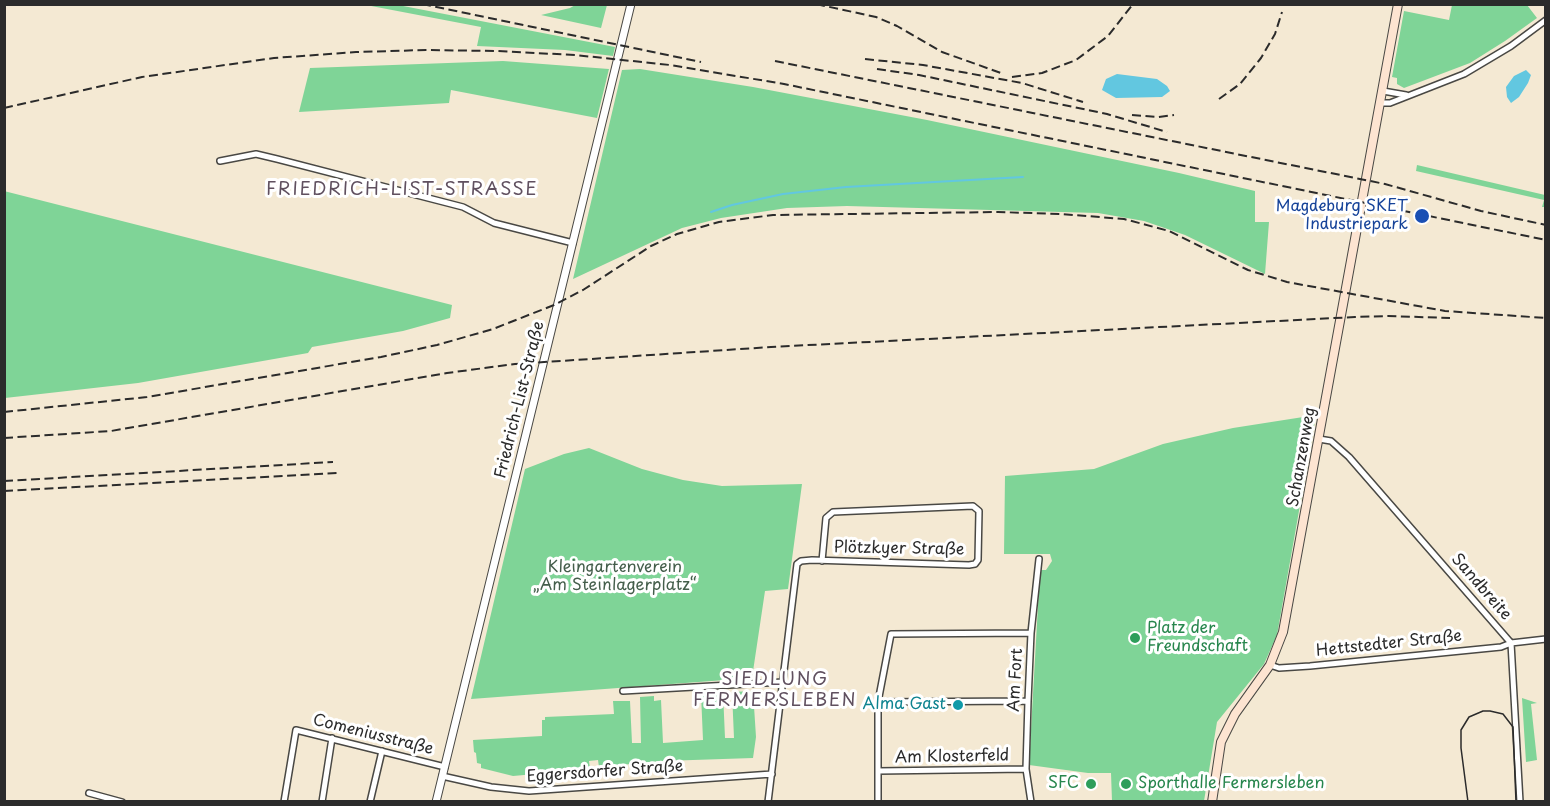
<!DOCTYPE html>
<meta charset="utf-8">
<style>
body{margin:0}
#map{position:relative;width:1550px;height:806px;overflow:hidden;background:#f4e9d3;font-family:"Playpen Sans",sans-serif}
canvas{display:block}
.frame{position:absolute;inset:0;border:6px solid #2b2b2b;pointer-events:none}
</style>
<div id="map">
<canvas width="1550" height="806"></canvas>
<div class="frame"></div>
</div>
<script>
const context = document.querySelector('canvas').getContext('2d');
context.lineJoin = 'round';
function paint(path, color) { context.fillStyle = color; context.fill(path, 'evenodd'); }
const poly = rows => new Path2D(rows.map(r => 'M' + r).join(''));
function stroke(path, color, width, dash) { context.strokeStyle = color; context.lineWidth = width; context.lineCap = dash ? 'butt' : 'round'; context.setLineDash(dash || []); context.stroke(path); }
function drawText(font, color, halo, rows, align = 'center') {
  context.font = font + ' "Playpen Sans",sans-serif'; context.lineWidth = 6; context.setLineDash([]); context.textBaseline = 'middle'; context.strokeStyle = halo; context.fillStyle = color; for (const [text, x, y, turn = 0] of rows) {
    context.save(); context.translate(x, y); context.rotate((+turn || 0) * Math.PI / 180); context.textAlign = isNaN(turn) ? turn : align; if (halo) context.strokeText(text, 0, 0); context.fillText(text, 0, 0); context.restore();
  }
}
const green = poly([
 [577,4,607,5,601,28,541,15,570,8],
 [366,5,398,5,615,47,613,56,565,50,477,46,481,27],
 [1527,5,1537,18,1505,41,1470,63,1404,88,1397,84,1397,78,1392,77,1404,11,1449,20,1452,5],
 [503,61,609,69,597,118,451,90,449,103,299,112,310,68],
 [640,69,753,87,927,120,1179,173,1255,191,1255,222,1269,222,1265,274,1185,235,1144,221,1098,213,847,206,787,208,721,218,682,228,573,279,622,70],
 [1417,165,1545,195,1545,207,1542,207,1544,200,1416,171],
 [4,191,452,305,450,318,403,331,312,347,308,353,138,383,5,398],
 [1316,415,1277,635,1264,664,1217,722,1204,801,1112,801,1111,773,1088,773,1029,765,1040,570,1046,570,1052,561,1050,554,1004,554,1005,476,1094,469,1163,444,1233,428],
 [589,448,642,469,683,480,722,486,802,484,788,589,765,591,752,678,471,699,525,469,564,454],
 [753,691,756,737,753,758,663,761,599,767,598,760,589,761,590,769,513,776,481,768,481,764,477,763,476,753,474,752,473,740,542,736,542,720,545,720,545,717,614,714,613,701,630,701,632,743,641,743,640,697,654,696,654,701,661,700,663,743,703,740,701,694,723,692,725,738,734,738,732,692],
 [1522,698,1537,703,1531,704,1537,760,1526,762]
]);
const water = poly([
 [1526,70,1531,75,1528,83,1519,97,1511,103,1507,97,1506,87,1514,76],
 [1117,74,1157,79,1167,86,1170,91,1162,97,1116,98,1102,90,1106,79]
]);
const stream = poly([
 [711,212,732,205,783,194,846,187,1023,177]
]);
const minor = poly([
 [1383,91,1406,95],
 [1381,103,1390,103,1464,74,1511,46,1546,20],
 [220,161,256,154,277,159,463,207,494,223,573,243],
 [1319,439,1331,441,1349,457,1511,643,1520,802],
 [1270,665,1279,668,1310,666,1501,647,1511,643,1546,639],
 [623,691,783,682],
 [878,702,1028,701],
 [878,771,1026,769],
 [442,776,491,787,529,791,772,774],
 [89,793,122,802],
 [284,802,296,730,445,767],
 [322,802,332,738],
 [370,802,382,751],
 [768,802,797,564,801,561,812,560,969,565,975,564,978,560,979,511,973,506,833,512,826,518,822,561],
 [878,802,878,702,891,634,1031,633],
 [1031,802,1026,769,1028,701,1031,633,1039,559]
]);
const tertiary = poly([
 [436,802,631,4]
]);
const secondary = poly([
 [1212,802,1221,742,1235,714,1270,665,1283,632,1398,4]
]);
const tram = poly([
 [1468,802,1461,748,1461,730,1469,717,1483,711,1490,711,1503,714,1513,727,1516,802]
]);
const rail = poly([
 [422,4,701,62],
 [816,4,876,17,897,26,942,52,1001,73],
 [865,59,923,65,1022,83,1083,102],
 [775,61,1385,184,1481,211,1546,225],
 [877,69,919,75,1107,114,1167,132],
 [1012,77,1042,73,1076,60,1108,36,1133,4],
 [1219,99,1240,84,1261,58,1275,34,1282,12],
 [4,108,142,77,274,58,356,52,426,50,496,51,575,55,670,65,784,84,1546,240],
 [1132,115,1158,117,1174,115],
 [4,412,147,397,381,357,437,345,493,329,554,305,583,290,651,246,677,234,719,222,773,215,998,212,1061,214,1124,219,1169,231,1248,270,1287,282,1445,311,1546,318],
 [4,438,111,431,447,373,515,364,771,347,1355,317,1388,316,1450,318],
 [4,481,333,462],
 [4,491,337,473]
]);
const markers = [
 [1422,216,8,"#1a4fb4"],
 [1135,638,6,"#2e9e5b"],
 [958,705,6,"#0f9aa8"],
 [1091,784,6,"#2e9e5b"],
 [1126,784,6,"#2e9e5b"]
];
const transitNames = [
 ["Magdeburg SKET",1408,207],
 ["Industriepark",1408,225]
];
const streetNames = [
 ["Friedrich-List-Straße",520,400,-76],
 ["Schanzenweg",1302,457,-80],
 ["Plötzkyer Straße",899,549,1],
 ["Sandbreite",1481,587,49],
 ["Hettstedter Straße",1389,644,-6],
 ["Am Fort",1016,680,-87],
 ["Comeniusstraße",373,735,14],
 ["Am Klosterfeld",952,757,-1],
 ["Eggersdorfer Straße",605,772,-4]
];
const parkNames = [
 ["Kleingartenverein",615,568],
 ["„Am Steinlagerplatz“",615,586]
];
const leisureNames = [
 ["Platz der",1147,629],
 ["Freundschaft",1147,647],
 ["SFC",1079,784,"right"],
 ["Sporthalle Fermersleben",1138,784]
];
const cultureNames = [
 ["Alma Gast",946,705]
];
const neighbourhoodNames = [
 ["FRIEDRICH-LIST-STRASSE",402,190],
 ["SIEDLUNG",775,680],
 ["FERMERSLEBEN",775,701]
];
paint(green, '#7fd497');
paint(water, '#62c7e0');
stroke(stream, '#62c7e0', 2);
stroke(minor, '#494844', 8);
stroke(tertiary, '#494844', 9);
stroke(secondary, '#494844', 10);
stroke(minor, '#fff', 5);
stroke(tertiary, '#fff', 7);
stroke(secondary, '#fde4d1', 8);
stroke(tram, '#2b2b2b', 1.5);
stroke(rail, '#2b2b2b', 2, [9, 4.5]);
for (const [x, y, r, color] of markers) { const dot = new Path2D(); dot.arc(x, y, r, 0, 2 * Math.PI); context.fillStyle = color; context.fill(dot); stroke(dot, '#fff', 2); }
drawText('16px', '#164399', '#fff', transitNames, 'right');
drawText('16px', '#2b2b2b', '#fff', streetNames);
drawText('16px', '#445e4b', '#fff', parkNames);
drawText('16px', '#27864d', '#fff', leisureNames, 'left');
drawText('16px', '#0d838f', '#fff', cultureNames, 'right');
context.letterSpacing = '1.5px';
drawText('18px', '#60505f', '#fff', neighbourhoodNames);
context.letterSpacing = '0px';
</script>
